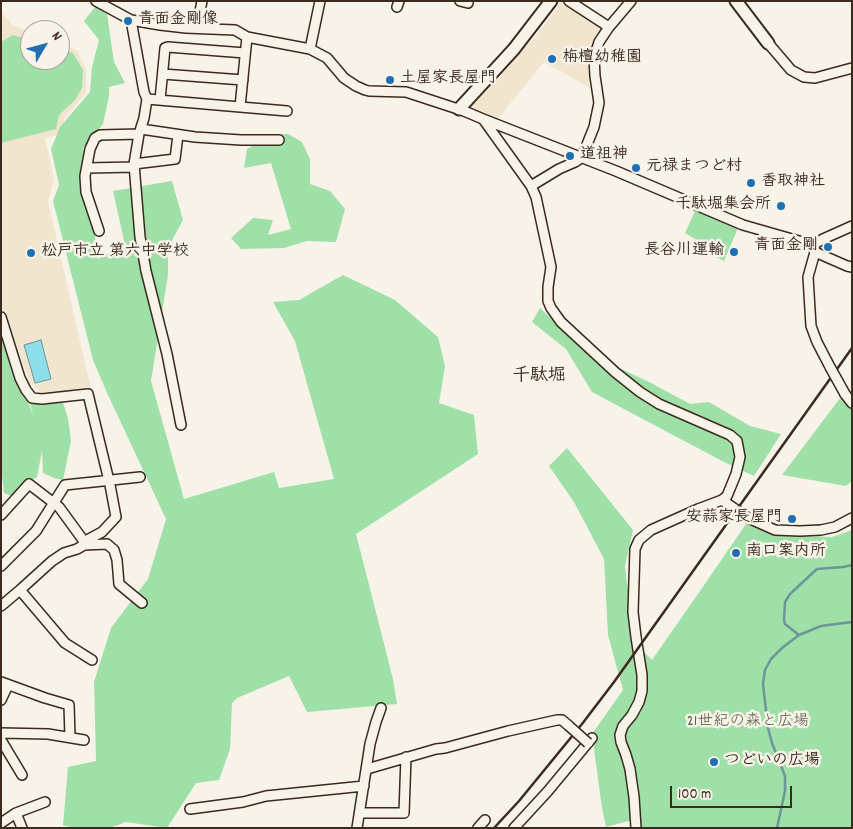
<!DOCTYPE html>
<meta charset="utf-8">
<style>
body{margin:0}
#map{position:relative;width:853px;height:829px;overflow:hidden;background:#f7f3e8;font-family:Dekko,sans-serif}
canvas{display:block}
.frame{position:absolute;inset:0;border:2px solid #3b2a1e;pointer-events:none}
.north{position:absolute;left:20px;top:20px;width:50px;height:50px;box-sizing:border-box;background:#f7f3e8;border:1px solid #aca397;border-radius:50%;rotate:53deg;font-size:14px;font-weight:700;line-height:20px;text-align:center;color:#3b2a1e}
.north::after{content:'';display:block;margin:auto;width:18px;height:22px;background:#1f6fb2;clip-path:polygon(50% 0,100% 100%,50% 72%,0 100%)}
.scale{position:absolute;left:670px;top:786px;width:122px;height:22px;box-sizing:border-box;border:2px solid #3b2a1e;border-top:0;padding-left:6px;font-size:15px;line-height:18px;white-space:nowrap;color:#3b2a1e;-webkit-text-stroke:4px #f7f3e8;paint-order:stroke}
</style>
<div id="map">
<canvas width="853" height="829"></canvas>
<div class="frame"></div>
<div class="north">N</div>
<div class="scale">100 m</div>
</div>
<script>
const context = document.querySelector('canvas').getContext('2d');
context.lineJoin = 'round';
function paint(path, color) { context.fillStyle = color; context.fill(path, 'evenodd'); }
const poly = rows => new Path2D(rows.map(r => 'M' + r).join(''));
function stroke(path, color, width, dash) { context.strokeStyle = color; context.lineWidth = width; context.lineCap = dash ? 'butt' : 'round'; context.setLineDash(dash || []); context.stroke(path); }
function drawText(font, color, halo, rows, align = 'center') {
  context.font = font + ' Dekko,"Klee One",sans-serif'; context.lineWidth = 5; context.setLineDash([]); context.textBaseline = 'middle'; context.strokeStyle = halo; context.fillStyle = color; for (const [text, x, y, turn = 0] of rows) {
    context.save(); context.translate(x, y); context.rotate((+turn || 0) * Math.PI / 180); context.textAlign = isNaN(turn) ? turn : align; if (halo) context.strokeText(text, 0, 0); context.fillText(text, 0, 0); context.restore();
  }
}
const built = poly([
 [562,1,596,23,600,29,595,37,589,56,590,88,544,62,497,120,469,109,535,37],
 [1,12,13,25,30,32,30,60,60,60,60,44,78,51,86,70,86,93,64,119,63,134,45,138,54,180,48,201,91,389,41,393,29,381,1,305]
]);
const green = poly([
 [95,7,107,14,114,62,125,83,109,87,109,96,103,124,83,148,98,259,125,245,113,191,172,181,183,220,168,248,168,275,151,381,184,499,274,472,279,488,334,479,295,341,273,302,299,300,343,275,395,300,438,337,445,366,439,403,474,415,478,454,356,534,393,679,397,704,307,712,289,676,237,698,232,703,230,749,219,780,196,783,167,828,126,822,109,828,73,828,63,825,68,767,96,761,94,682,111,628,148,579,166,519,108,395,93,360,53,201,59,185,51,149,60,127,90,92,92,67,99,40,84,21],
 [13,35,30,40,30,60,60,60,60,49,73,53,83,70,82,88,75,100,59,115,56,129,1,143,1,42],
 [273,134,288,134,302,142,310,159,310,184,330,191,345,209,336,242,307,241,284,248,241,249,231,238,253,218,273,220,268,235,291,229,271,163,244,168,247,149],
 [696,209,738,228,724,261,708,253,710,248,685,233],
 [540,308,588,353,651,383,690,404,709,402,750,426,781,434,754,476,722,461,592,392,566,349,532,322],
 [1,336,33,415,30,403,41,403,62,400,68,418,71,441,63,480,54,478,43,473,42,451,37,477,26,484,14,497,4,493,1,467],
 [841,397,852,408,852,481,846,486,782,475],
 [567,448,633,530,625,566,634,642,652,660,720,562,746,524,774,535,832,537,852,530,852,828,634,828,632,820,606,827,602,808,592,734,623,690,608,635,604,559,574,502,549,466]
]);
const water = poly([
 [41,340,51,379,35,383,24,345,41,340]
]);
const stream = poly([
 [799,635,785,624,784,620,785,602,790,594,817,569,843,567,852,565],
 [777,828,785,791,785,776,772,743,768,728,763,684,765,670,771,659,782,648,799,635,821,626,852,622]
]);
const street = poly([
 [96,1,131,20,160,25,186,28,235,30,247,37,310,49,327,58,344,78,356,86,365,90,369,91,406,92,464,111,483,119,531,186],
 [460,1,468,3,468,1],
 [569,1,609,27],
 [631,1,609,27,599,42,594,58,595,76,599,103,594,127,582,157,575,162,559,169,531,186,536,197,551,267,548,287,548,301,551,308,561,322,615,372,640,392,659,404,730,435,737,441,740,457,736,474,727,496,722,500,698,509,651,530,639,540,635,549,633,612,636,637,642,675,642,691,639,702,632,715,623,726,620,735,621,742,626,755,630,769,634,797,636,828],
 [397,7,399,1],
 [131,20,144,92,147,99,144,118,139,134,134,164,140,237,146,271,167,354,181,425],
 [197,27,202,1],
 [768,43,791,70,804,77,815,78,852,68],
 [310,49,320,1],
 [163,74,243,80],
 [147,99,287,111],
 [160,100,165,48,168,47,245,53],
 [240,107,247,37],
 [483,119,616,171,743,225,813,245,823,239,852,226],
 [141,129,195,137,241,140,279,140],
 [134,164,175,159,178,135],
 [87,168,135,167],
 [99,231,86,192,85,176,90,149,95,138,100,135,139,134],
 [813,245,815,252,808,277,811,326,817,342,830,367],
 [815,252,847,266,852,267],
 [1,317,20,378,26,390,32,398,42,399,88,394,110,485,116,517,102,532,89,539,84,545,77,549,64,553,52,561,20,590,1,606],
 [845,394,852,403],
 [722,500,748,518,775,530,800,531,821,530,835,527,852,518],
 [1,515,29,484,59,507,86,544],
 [84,545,107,544,114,550,117,560,119,584,142,603],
 [1,566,36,531,65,485,140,477],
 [20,590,65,643,92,660],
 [1,682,45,698,69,705,70,737],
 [1,700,8,685],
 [1,733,48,734,84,740],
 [1,740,22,775],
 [367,769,436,749,445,748,508,731,557,720,562,720,569,726],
 [190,809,243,802,266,796,364,786],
 [16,813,22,828],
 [361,813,404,813,406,757],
 [1,823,16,813,45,802],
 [357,828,370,744,376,722,381,708],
 [478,828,485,820],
 [514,828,548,791,592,738]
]);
const secondary = poly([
 [736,1,768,43],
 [459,109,514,49,551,1]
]);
const rail = poly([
 [494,828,519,801,582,724,614,682,852,348]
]);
const streetBridge = poly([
 [830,367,845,394],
 [569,726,588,743]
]);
const markers = [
 [128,21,5,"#1f6fb2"],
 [552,59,5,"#1f6fb2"],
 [390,80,5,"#1f6fb2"],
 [570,156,5,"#1f6fb2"],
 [636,168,5,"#1f6fb2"],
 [751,183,5,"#1f6fb2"],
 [781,206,5,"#1f6fb2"],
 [828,247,5,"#1f6fb2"],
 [734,252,5,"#1f6fb2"],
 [31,253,5,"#1f6fb2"],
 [792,519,5,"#1f6fb2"],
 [736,553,5,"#1f6fb2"],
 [714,762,5,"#1f6fb2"]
];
const poiNames = [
 ["青面金剛像",138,21],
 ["栴檀幼稚園",562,59],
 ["土屋家長屋門",400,80],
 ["道祖神",580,156],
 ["元禄まつど村",646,168],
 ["香取神社",761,183],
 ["千駄堀集会所",771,206,"right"],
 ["青面金剛",818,247,"right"],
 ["長谷川運輸",724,252,"right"],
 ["松戸市立 第六中学校",41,253],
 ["安蒜家長屋門",782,519,"right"],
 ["南口案内所",746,553],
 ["つどいの広場",724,762]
];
const parkNames = [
 ["21世紀の森と広場",748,723]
];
const neighbourhoodNames = [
 ["千駄堀",539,378]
];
paint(built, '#f1e5cf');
paint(green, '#9fdfa8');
paint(water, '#8ddee8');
stroke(water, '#6c9697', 1);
stroke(stream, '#6c9697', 2.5);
stroke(street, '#3b2a1e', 12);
stroke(secondary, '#3b2a1e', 15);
stroke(street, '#f7f3e8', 9);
stroke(secondary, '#f7f3e8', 11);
stroke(rail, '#3b2a1e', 2.5);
stroke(streetBridge, '#3b2a1e', 12, []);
stroke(streetBridge, '#f7f3e8', 9);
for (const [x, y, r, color] of markers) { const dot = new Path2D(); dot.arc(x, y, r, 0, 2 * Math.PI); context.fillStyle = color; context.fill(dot); stroke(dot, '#f7f3e8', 2); }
drawText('bold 16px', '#3b2a1e', '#f7f3e8', poiNames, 'left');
drawText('16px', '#545740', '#f7f3e8', parkNames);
drawText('bold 18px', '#3b2a1e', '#f7f3e8', neighbourhoodNames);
</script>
